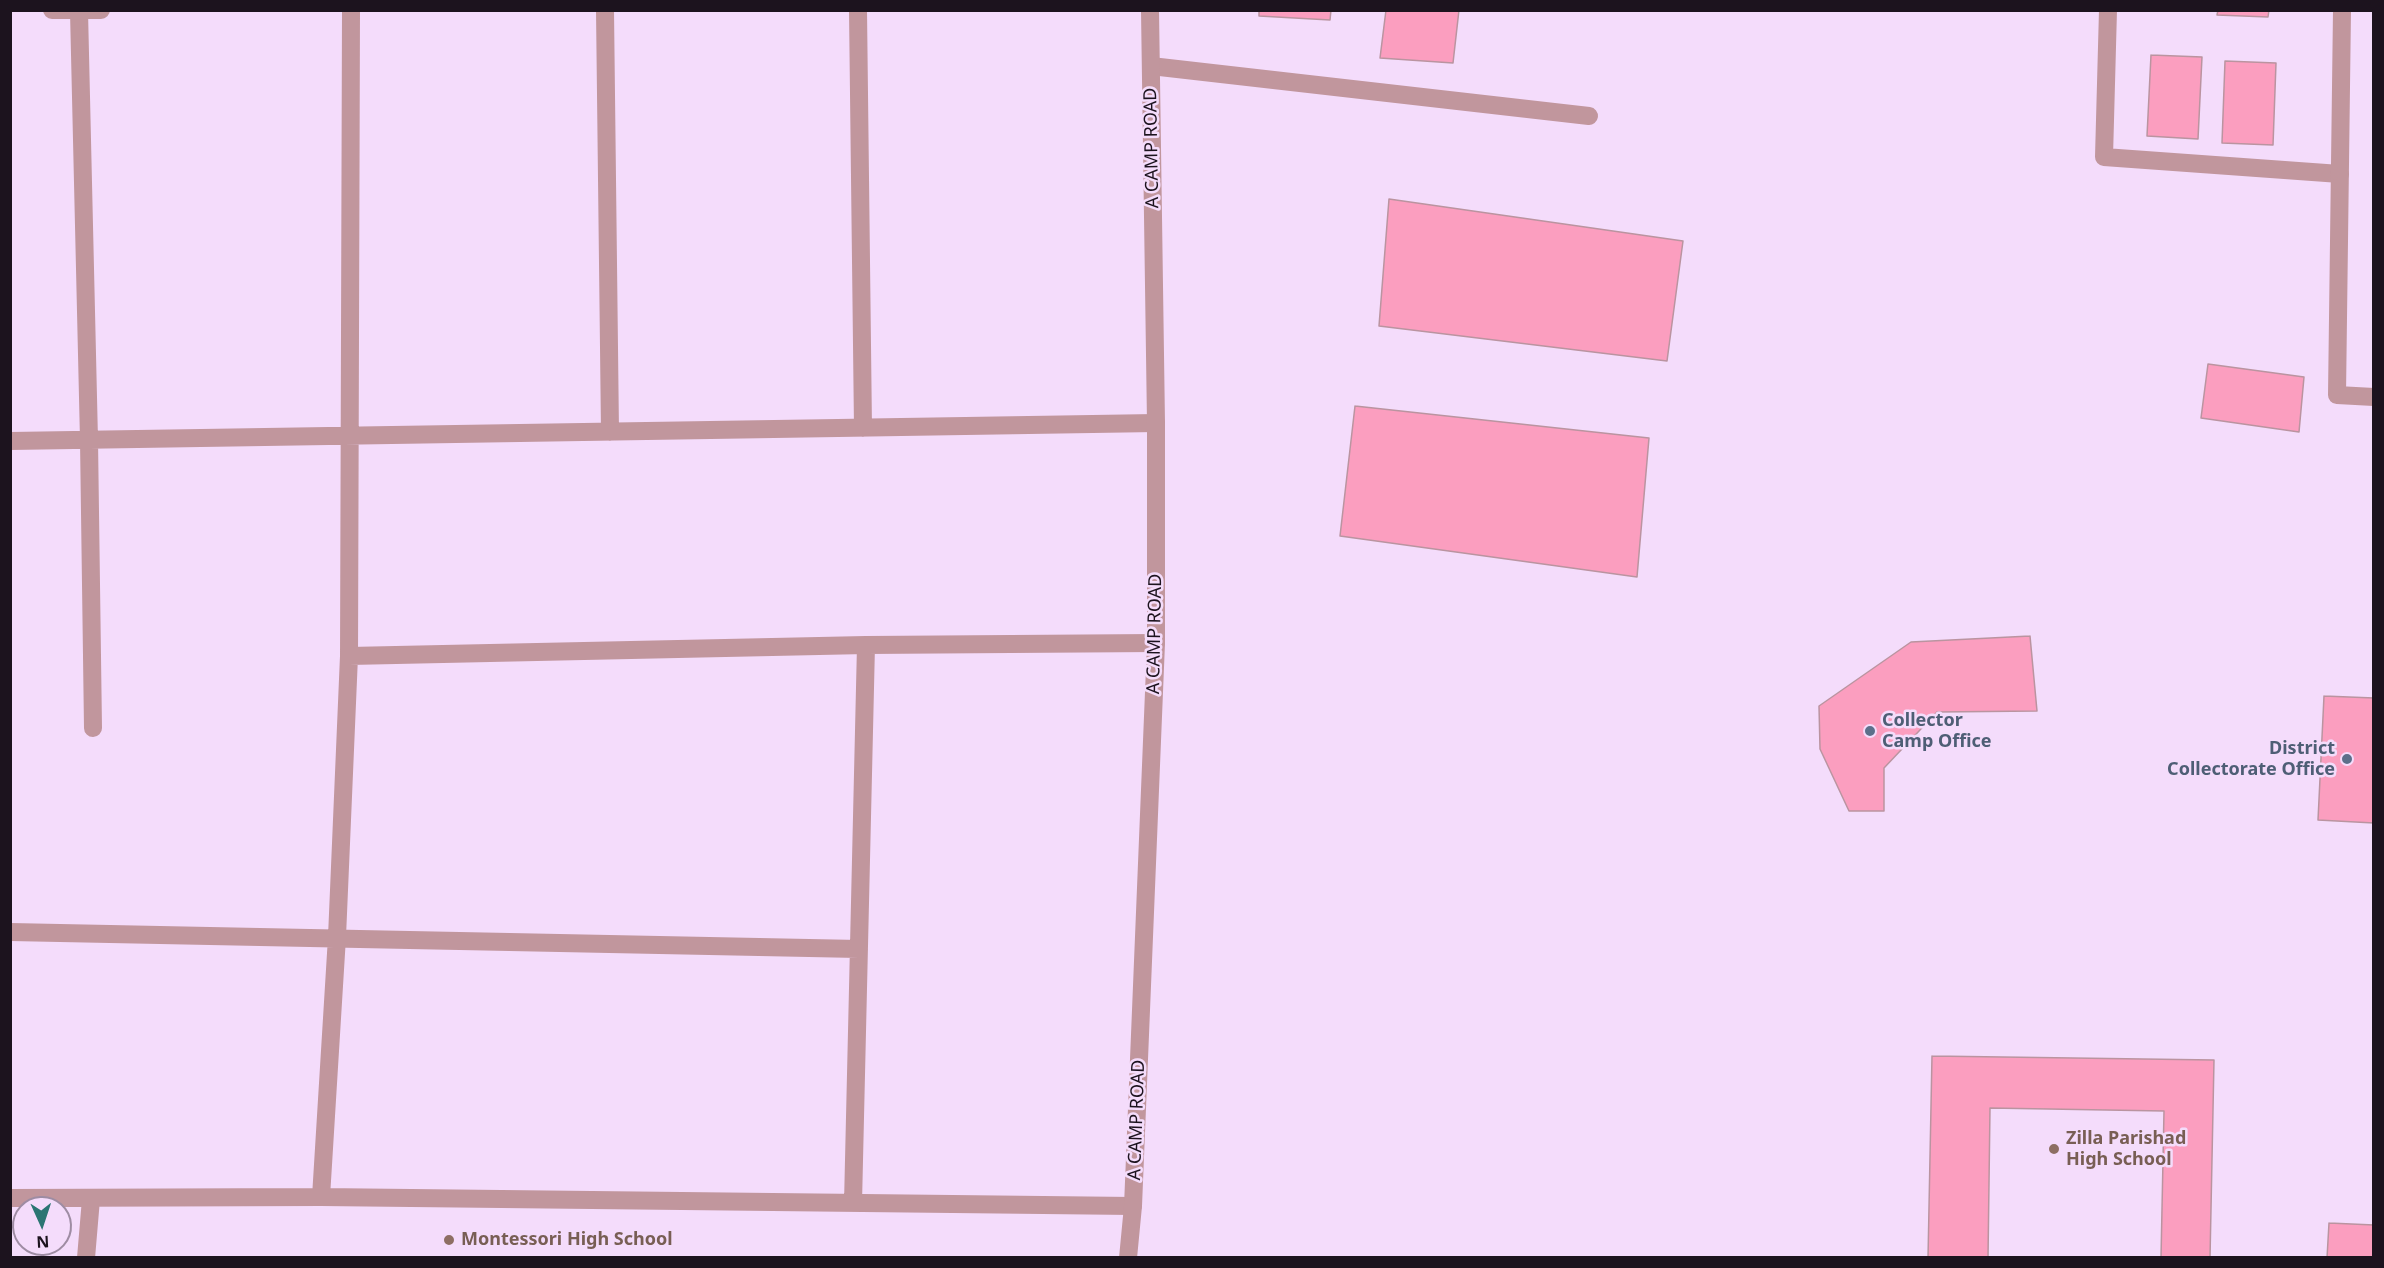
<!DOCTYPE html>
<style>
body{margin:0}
#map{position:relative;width:2384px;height:1268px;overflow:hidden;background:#f4dcfb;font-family:"Noto Sans",sans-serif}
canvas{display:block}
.frame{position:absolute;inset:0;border:12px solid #1c131e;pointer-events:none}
.north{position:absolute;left:12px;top:1196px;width:60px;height:60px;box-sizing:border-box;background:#f4dcfb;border:2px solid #9e8ca3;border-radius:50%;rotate:177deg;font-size:16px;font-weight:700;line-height:24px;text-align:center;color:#1c131e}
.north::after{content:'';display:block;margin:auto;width:21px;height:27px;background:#2b7573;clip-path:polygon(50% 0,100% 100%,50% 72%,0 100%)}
</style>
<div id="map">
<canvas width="2384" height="1268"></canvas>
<div class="frame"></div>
<div class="north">N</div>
</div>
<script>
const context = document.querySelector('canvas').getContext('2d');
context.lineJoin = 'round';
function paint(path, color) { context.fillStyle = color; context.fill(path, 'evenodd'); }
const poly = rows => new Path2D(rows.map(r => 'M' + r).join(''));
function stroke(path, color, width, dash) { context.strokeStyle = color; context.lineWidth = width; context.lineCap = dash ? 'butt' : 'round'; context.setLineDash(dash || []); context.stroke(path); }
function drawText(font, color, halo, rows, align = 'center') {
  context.font = font + ' "Noto Sans",sans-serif'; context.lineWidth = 5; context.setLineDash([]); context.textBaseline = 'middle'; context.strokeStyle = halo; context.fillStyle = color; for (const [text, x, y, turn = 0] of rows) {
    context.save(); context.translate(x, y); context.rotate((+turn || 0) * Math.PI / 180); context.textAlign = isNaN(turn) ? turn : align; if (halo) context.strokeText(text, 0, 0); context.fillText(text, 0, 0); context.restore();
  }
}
const building = poly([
 [1259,10,1331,10,1330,20,1259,16,1259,10],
 [1386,10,1459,10,1453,63,1380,58,1386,10],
 [2218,10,2269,10,2268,17,2217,15,2218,10],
 [2151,55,2202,57,2198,139,2147,136,2151,55],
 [2225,61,2276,63,2273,145,2222,143,2225,61],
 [1389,199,1683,241,1667,361,1379,326,1389,199],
 [2208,364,2304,377,2299,432,2201,418,2208,364],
 [1355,406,1649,438,1637,577,1340,536,1355,406],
 [2030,636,2037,711,1937,712,1884,768,1884,811,1849,811,1820,749,1819,706,1911,642,2030,636],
 [2324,696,2374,698,2374,823,2318,820,2324,696],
 [1932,1056,2214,1060,2210,1258,2161,1258,2164,1111,1990,1108,1988,1258,1928,1258,1932,1056],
 [2329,1223,2374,1225,2374,1258,2327,1258,2329,1223]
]);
const minor = poly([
 [52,10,101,10],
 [605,10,610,432],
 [858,10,863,428],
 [2108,10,2104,157,2340,174],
 [79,11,89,440,93,728],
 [1151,66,1589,116],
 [10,441,1156,423],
 [349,656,866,645,1156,643],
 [10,932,859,949],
 [321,1197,337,937,349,656,351,10],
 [10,1198,321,1197,1133,1206],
 [853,1203,866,645],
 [86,1258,91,1199]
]);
const tertiary = poly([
 [2342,10,2337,395,2374,397],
 [1128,1258,1133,1206,1156,643,1156,423,1150,10]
]);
const markers = [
 [1870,731,6,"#5c6f8a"],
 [2347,759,6,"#5c6f8a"],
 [2054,1149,6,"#8d6e63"],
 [449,1240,6,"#8d6e63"]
];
const streetNames = [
 ["A CAMP ROAD",1152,148,-91],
 ["A CAMP ROAD",1155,634,-89],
 ["A CAMP ROAD",1137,1120,-88]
];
const serviceNames = [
 ["Collector",1882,721],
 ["Camp Office",1882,742],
 ["District",2335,749,"right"],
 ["Collectorate Office",2335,770,"right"]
];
const educationNames = [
 ["Zilla Parishad",2066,1139],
 ["High School",2066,1160],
 ["Montessori High School",461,1240]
];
paint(building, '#fb9ebf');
stroke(building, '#ba94a0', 1.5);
stroke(minor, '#c1969d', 18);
stroke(tertiary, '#c1969d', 18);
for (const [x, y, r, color] of markers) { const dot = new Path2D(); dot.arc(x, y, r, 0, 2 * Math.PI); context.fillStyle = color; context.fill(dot); stroke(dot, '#f4dcfb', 2); }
drawText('18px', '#1c131e', '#f4dcfb', streetNames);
drawText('bold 18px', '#4e5e75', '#f4dcfb', serviceNames, 'left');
drawText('bold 18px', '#785e54', '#f4dcfb', educationNames, 'left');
</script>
